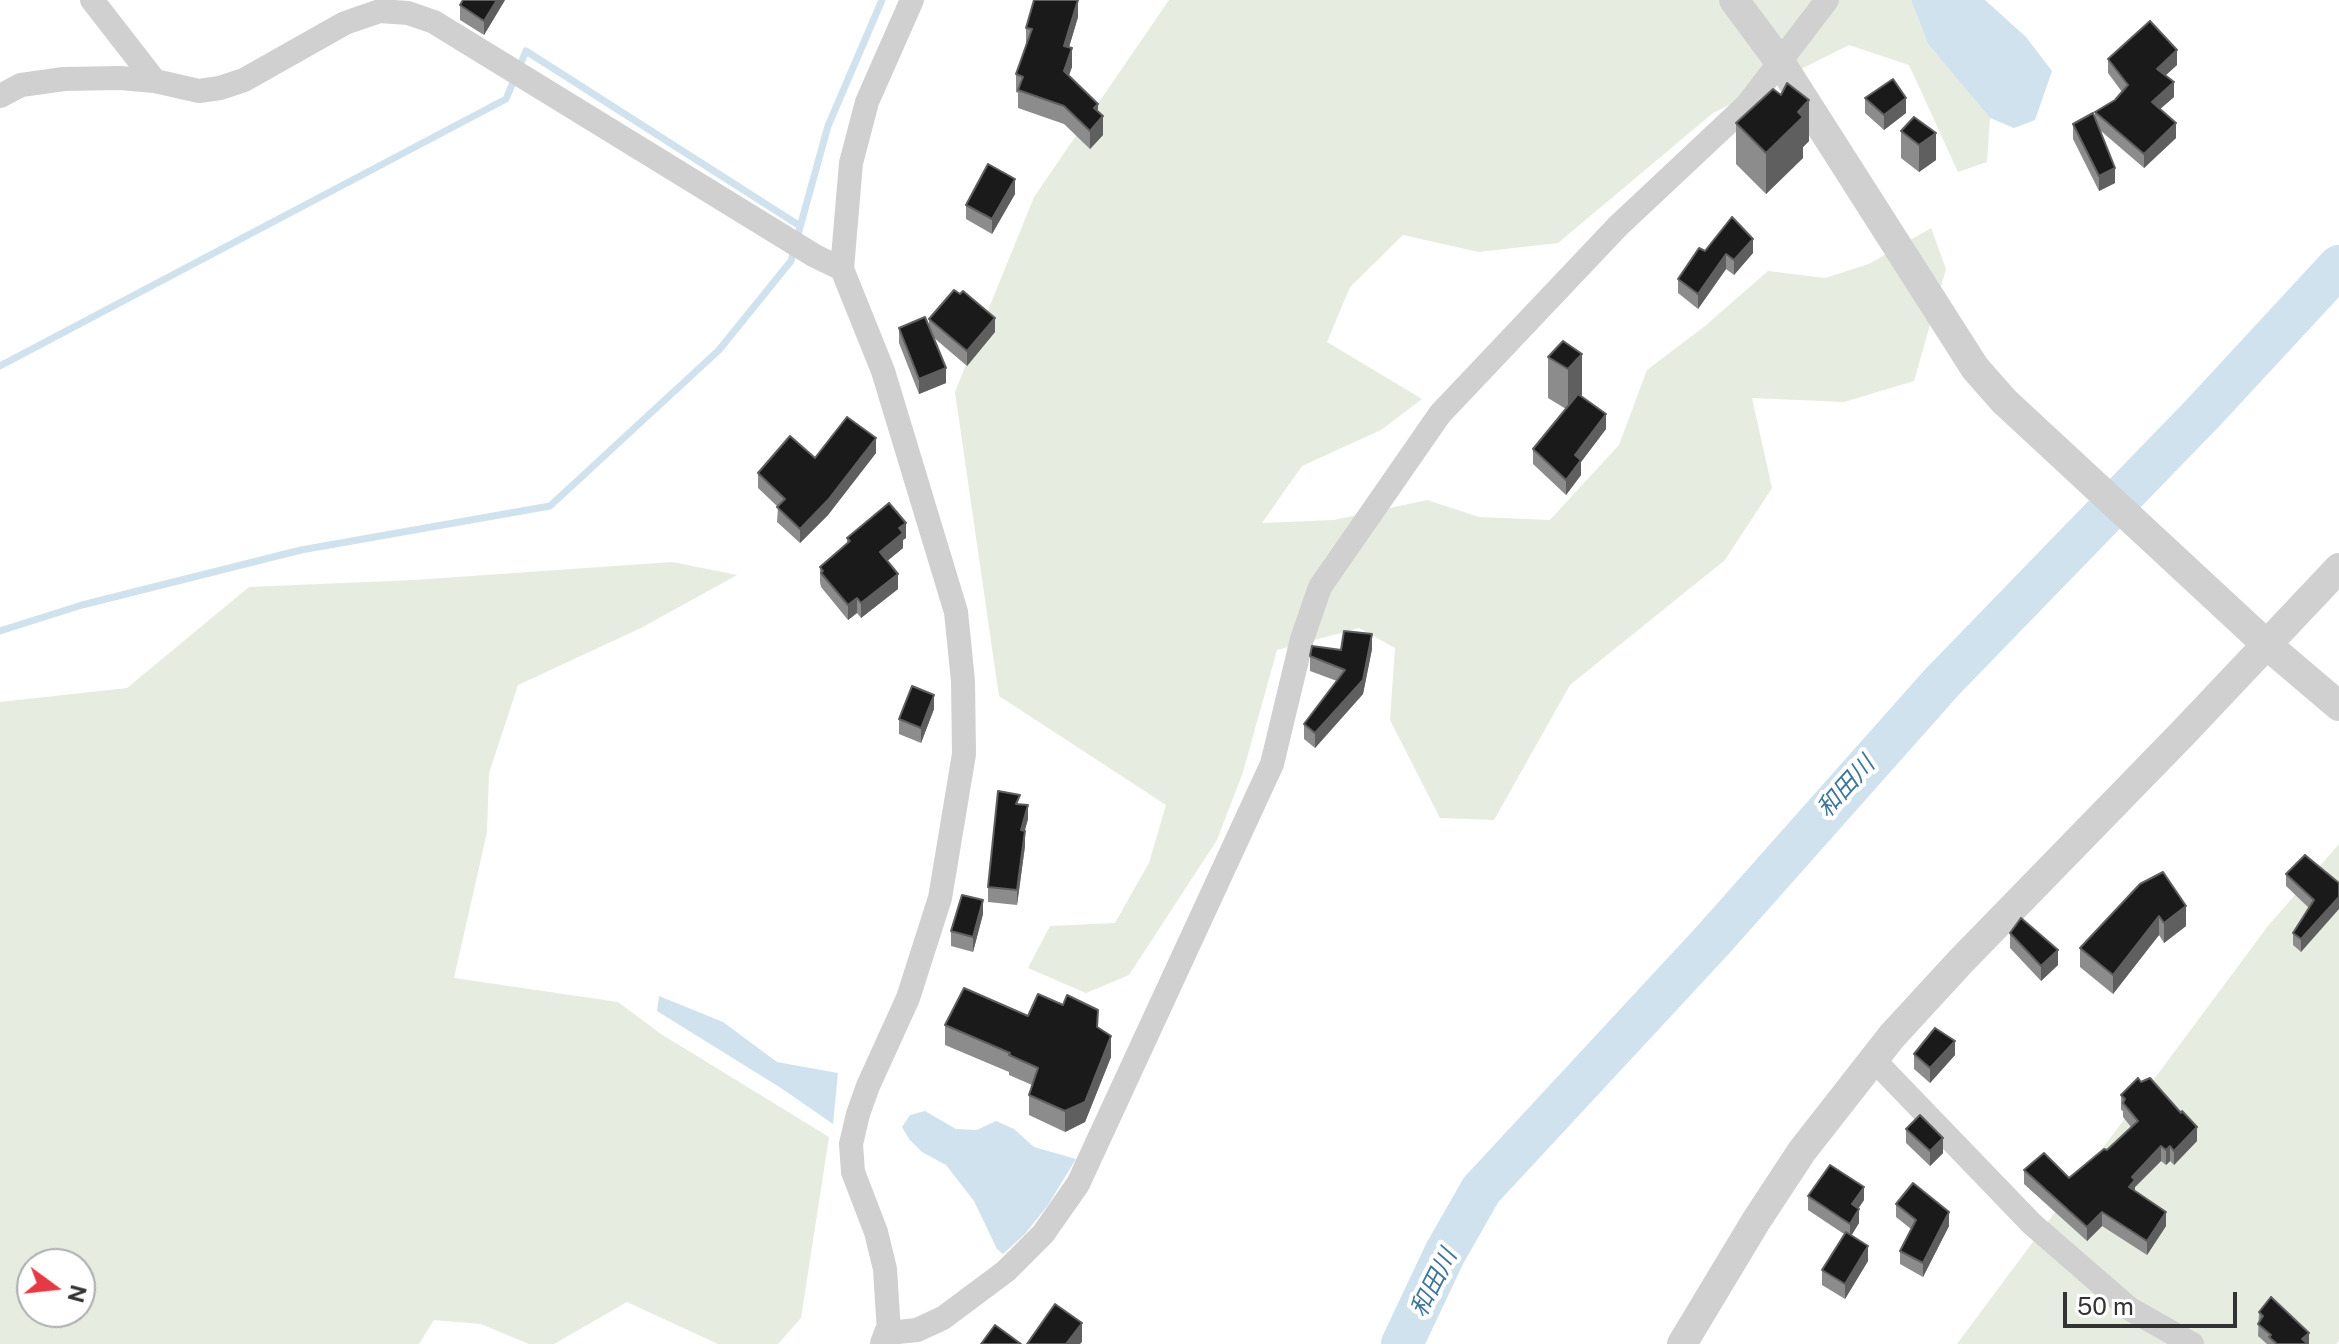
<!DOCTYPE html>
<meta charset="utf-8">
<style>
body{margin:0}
#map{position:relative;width:2339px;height:1344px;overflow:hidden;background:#fff;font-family:"Public Sans",sans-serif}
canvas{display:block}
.north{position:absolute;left:16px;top:1248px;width:80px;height:80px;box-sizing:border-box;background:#fff;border:2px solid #adadad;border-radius:50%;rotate:105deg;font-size:22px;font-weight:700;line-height:32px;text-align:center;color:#333}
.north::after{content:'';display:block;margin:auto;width:28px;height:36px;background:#e63946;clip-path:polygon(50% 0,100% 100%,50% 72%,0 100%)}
.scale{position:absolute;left:2063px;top:1292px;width:174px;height:36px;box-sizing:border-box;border:4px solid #333;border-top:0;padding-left:10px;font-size:24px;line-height:28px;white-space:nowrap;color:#333;-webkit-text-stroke:6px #fff;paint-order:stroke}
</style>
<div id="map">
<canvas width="2339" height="1344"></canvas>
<div class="north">N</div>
<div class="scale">50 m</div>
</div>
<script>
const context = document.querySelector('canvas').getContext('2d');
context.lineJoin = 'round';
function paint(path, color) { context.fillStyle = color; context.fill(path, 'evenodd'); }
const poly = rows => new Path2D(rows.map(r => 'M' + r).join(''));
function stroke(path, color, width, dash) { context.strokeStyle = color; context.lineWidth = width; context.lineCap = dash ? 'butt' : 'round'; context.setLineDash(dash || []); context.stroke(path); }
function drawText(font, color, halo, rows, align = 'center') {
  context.font = font + ' "Public Sans","Noto Sans JP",sans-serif'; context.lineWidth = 8; context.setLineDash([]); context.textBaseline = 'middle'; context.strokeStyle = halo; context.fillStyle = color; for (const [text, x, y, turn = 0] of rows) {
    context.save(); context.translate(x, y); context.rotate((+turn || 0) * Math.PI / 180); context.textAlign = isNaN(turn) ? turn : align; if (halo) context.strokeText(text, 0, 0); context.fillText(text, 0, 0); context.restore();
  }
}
const green = poly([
 [1169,0,1911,0,1928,44,1990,118,1987,162,1958,172,1909,65,1849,45,1713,113,1558,243,1479,252,1403,235,1350,287,1327,342,1422,399,1381,430,1302,466,1262,523,1334,520,1427,500,1479,517,1550,520,1619,445,1647,370,1705,326,1768,271,1825,278,1869,264,1931,228,1946,269,1914,381,1844,402,1752,398,1772,488,1725,560,1570,685,1494,820,1440,818,1390,720,1395,648,1359,628,1277,650,1243,772,1217,840,1129,975,1086,993,1028,968,1050,926,1115,923,1149,863,1166,805,999,696,955,392,1034,197],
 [672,562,737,575,641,628,518,685,489,773,487,832,454,978,618,1002,661,1034,829,1137,801,1318,778,1344,718,1344,627,1302,554,1344,529,1344,481,1324,434,1320,419,1344,0,1344,0,702,127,688,249,587,414,580],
 [32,1264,80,1264,80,1312,32,1312],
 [2339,844,2339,1341,2336,1344,1957,1344,2268,926]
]);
const water = poly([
 [1911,0,1985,0,2026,37,2052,71,2035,120,2014,128,1990,118,1928,44],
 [659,996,723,1022,777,1062,838,1073,833,1124,781,1088,657,1011],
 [925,1111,956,1129,977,1130,996,1121,1014,1129,1034,1147,1076,1159,1048,1205,1025,1234,1003,1254,997,1249,974,1201,946,1165,922,1152,909,1139,902,1127,910,1115]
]);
const stream = poly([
 [797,238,828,126,882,0],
 [0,366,506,99,526,51,800,226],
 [0,631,82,605,301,550,550,506,719,350,791,261,794,251]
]);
const river = poly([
 [1402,1344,1445,1253,1481,1190,1713,940,1942,682,2202,414,2339,266]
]);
const minor = poly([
 [92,0,155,81],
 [912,0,867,102,851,163,842,269,883,371,956,612,963,681,964,754,940,898,908,998,868,1086,858,1114,851,1144,853,1172,876,1232,885,1269,889,1333,917,1330,943,1318,1006,1271,1043,1234,1078,1184,1272,764,1302,639,1320,587,1440,414,1618,226,1747,105,1827,0],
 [0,96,21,85,64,79,120,78,155,81,199,91,220,88,244,80,345,23,380,11,408,13,434,22,815,256,842,269],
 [1874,1060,2032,1224,2130,1309,2192,1344]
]);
const tertiary = poly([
 [1734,0,1780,62,1975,368,2004,401,2266,644,2339,706],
 [885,1344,889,1333],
 [1682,1344,1756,1221,1802,1151,1892,1036,1961,961,2184,732,2339,568]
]);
const wall = poly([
 [463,0,505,0,484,35,460,20,460,5],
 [1078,17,1069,47,1072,67,1068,76,1098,112,1103,135,1090,149,1064,124,1018,108,1018,93,1016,92,1016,74,1026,46,1026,28],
 [2108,59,2177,65,2166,75,2174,97,2160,109,2176,138,2144,168,2101,131,2115,183,2099,191,2073,139,2073,124,2095,117,2095,112,2115,100,2122,92,2108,73],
 [1865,98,1906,113,1884,130,1865,113],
 [1914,117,1936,160,1919,172,1901,158,1901,131],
 [1736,123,1809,141,1803,147,1803,158,1766,194,1736,164],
 [1015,194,992,234,966,219,966,205],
 [1705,251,1753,253,1734,275,1726,269,1698,309,1678,293,1678,279],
 [929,319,995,332,967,366,933,337,946,383,919,394,899,343,899,328,929,328],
 [1563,341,1582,395,1581,396,1606,429,1581,462,1581,475,1566,495,1533,464,1533,449,1566,409,1548,398,1548,357],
 [876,453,828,515,800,543,777,522,778,507,758,488,758,473,815,458],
 [847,538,906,538,903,540,903,548,887,561,898,589,861,618,857,613,848,620,821,587,820,582,820,567,847,543],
 [1372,649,1363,694,1315,748,1304,739,1304,724,1337,681,1310,671,1310,656,1341,650],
 [934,709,921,743,899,734,899,719],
 [1020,804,1028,819,1024,831,1025,846,1017,905,988,902,988,887],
 [2163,872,2186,926,2164,943,2159,935,2113,994,2080,967,2080,948],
 [2286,874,2339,883,2301,952,2293,945,2293,933,2309,908,2286,886],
 [983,914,973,952,951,946,951,931],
 [2010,933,2058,965,2041,981,2010,948],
 [1028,1016,1098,1028,1111,1057,1085,1122,1065,1132,1029,1115,1029,1095,1032,1085,1009,1075,1009,1072,945,1045,945,1025],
 [1914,1054,1955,1055,1930,1083,1914,1069],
 [2121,1095,2197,1141,2174,1165,2170,1161,2166,1165,2161,1161,2135,1187,2135,1191,2166,1226,2147,1255,2102,1226,2087,1241,2024,1184,2024,1170,2069,1178,2107,1150,2131,1127,2123,1117,2123,1111,2121,1110],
 [1906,1129,1943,1153,1930,1166,1906,1143],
 [1808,1196,1864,1200,1858,1209,1859,1223,1851,1235,1868,1261,1845,1299,1822,1285,1822,1270,1844,1234,1808,1210],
 [1896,1204,1949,1226,1923,1277,1900,1264,1900,1251,1911,1229,1896,1217],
 [2259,1312,2309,1344,2267,1344,2258,1336]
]);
const shadedWall = poly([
 [497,0,505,0,484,35,484,21],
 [1078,0,1078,17,1064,64,1064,46],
 [1072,48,1072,67,1064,90,1064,71],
 [2177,50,2177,65,2157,83,2157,69],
 [2174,82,2174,97,2152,116,2152,102],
 [1906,98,1906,113,1884,130,1884,115],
 [1809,100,1809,141,1803,147,1803,158,1766,194,1766,153],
 [1098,104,1098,122,1103,116,1103,135,1090,149,1090,131,1094,108],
 [2176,123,2176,138,2144,168,2144,154],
 [1936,133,1936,160,1919,172,1919,145],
 [2115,168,2115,183,2099,191,2099,176],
 [1015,179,1015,194,992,234,992,219],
 [1753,239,1753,253,1734,275,1734,260],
 [1726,254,1726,269,1698,309,1698,294],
 [995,318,995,332,967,366,967,351],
 [1582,354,1582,395,1568,410,1568,369],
 [946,368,946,383,919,394,919,379],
 [1606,414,1606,429,1581,462,1581,475,1566,495,1566,480,1575,455],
 [876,438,876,453,828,515,800,543,800,529],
 [906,523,906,538,903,540,903,548,880,567,880,552,899,528],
 [898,574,898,589,861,618,861,603],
 [857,598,857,613,848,620,848,605],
 [1372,634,1372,649,1363,694,1315,748,1315,733],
 [934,695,934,709,921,743,921,728],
 [1028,805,1028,819,1021,845,1021,830],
 [1025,831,1025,846,1017,905,1017,890],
 [2339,897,2339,909,2301,952,2301,939],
 [983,900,983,914,973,952,973,937],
 [2186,906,2186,926,2164,943,2164,923],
 [2159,916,2159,935,2113,994,2113,975],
 [2058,950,2058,965,2041,981,2041,966],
 [1111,1036,1111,1057,1085,1122,1065,1132,1065,1111],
 [1955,1041,1955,1055,1930,1083,1930,1068],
 [2197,1127,2197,1141,2174,1165,2174,1151],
 [1943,1138,1943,1153,1930,1166,1930,1151],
 [2161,1146,2161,1161,2135,1187,2135,1195,2129,1187,2132,1177],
 [2170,1146,2170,1161,2166,1165,2166,1150],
 [1864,1187,1864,1200,1852,1218,1852,1204],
 [1859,1209,1859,1223,1850,1238,1850,1224],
 [1949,1212,1949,1226,1923,1277,1923,1263],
 [2102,1212,2102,1226,2087,1241,2087,1227],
 [2166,1212,2166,1226,2147,1255,2147,1241],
 [1868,1246,1868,1261,1845,1299,1845,1284],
 [1082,1323,1082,1342,1080,1344,1066,1344],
 [2309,1333,2309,1344,2302,1339]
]);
const building = poly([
 [463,0,497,0,484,21,460,5,463,0],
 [1034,0,1078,0,1064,46,1072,48,1064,71,1098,104,1094,108,1103,116,1090,131,1064,106,1018,90,1023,77,1016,74,1032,29,1026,28,1034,0],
 [2150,21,2177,50,2157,69,2174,82,2152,102,2176,123,2144,154,2095,112,2115,100,2128,85,2108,59,2150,21],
 [1893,79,1906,98,1884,115,1865,98,1893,79],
 [1787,83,1809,100,1798,112,1803,117,1766,153,1736,123,1773,89,1781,95,1787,83],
 [2093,113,2115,168,2099,176,2073,124,2093,113],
 [1914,117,1936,133,1919,145,1901,131,1914,117],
 [988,164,1015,179,992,219,966,205,988,164],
 [1732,217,1753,239,1734,260,1726,254,1698,294,1678,279,1699,248,1705,251,1732,217],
 [954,290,960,294,963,291,995,318,967,351,929,319,954,290],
 [925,317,946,368,919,379,899,328,925,317],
 [1563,341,1582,354,1568,369,1548,357,1563,341],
 [1578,394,1606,414,1575,455,1581,460,1566,480,1533,449,1578,394],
 [847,417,876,438,828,500,800,529,777,507,785,499,758,473,790,436,815,458,847,417],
 [889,503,906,523,899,528,903,533,880,552,898,574,861,603,857,598,848,605,821,573,823,571,820,567,850,541,847,538,889,503],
 [1344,631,1372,634,1363,680,1315,733,1304,724,1345,670,1310,656,1312,646,1341,650,1344,631],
 [912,686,934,695,921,728,899,719,912,686],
 [998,791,1020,795,1016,804,1028,805,1021,830,1025,831,1017,890,988,887,998,791],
 [2305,855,2339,883,2339,897,2301,939,2293,933,2314,900,2286,874,2305,855],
 [2163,872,2186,906,2164,923,2159,916,2113,975,2080,948,2140,884,2163,872],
 [962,895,983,900,973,937,951,931,962,895],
 [2021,918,2058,950,2041,966,2010,933,2021,918],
 [964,988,1028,1016,1038,994,1063,1005,1067,995,1098,1010,1097,1027,1111,1036,1085,1102,1065,1111,1029,1095,1038,1068,1009,1055,1010,1053,945,1025,964,988],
 [1935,1028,1955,1041,1930,1068,1914,1054,1935,1028],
 [2138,1078,2141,1082,2150,1078,2181,1113,2182,1111,2197,1127,2174,1151,2170,1146,2166,1150,2161,1146,2132,1177,2135,1180,2129,1187,2166,1212,2147,1241,2102,1212,2087,1227,2024,1170,2044,1153,2069,1178,2104,1149,2107,1150,2138,1121,2123,1103,2125,1099,2121,1095,2138,1078],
 [1920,1115,1943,1138,1930,1151,1906,1129,1920,1115],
 [1830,1165,1864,1187,1852,1204,1859,1209,1850,1224,1808,1196,1830,1165],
 [1913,1183,1949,1212,1923,1263,1900,1251,1916,1220,1896,1204,1913,1183],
 [1846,1232,1868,1246,1845,1284,1822,1270,1846,1232],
 [2271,1297,2309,1333,2302,1339,2308,1344,2277,1344,2269,1337,2271,1335,2258,1324,2263,1316,2259,1312,2271,1297],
 [1055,1304,1082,1323,1066,1344,1027,1344,1055,1304],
 [995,1325,1021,1344,981,1344,995,1325]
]);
const waterNames = [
 ["和田川",1846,787,-48],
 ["和田川",1434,1283,-63]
];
paint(green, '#e6ecdf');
paint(water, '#cfe2ee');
stroke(stream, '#cfe2ee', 7);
stroke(river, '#cfe2ee', 42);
stroke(minor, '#d0d0d0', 24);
stroke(tertiary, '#d0d0d0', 30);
paint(wall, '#8c8c8c');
paint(shadedWall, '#5f5f5f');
paint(building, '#1a1a1a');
stroke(building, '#5f5f5f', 2);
drawText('italic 24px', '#3f7597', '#fff', waterNames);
</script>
